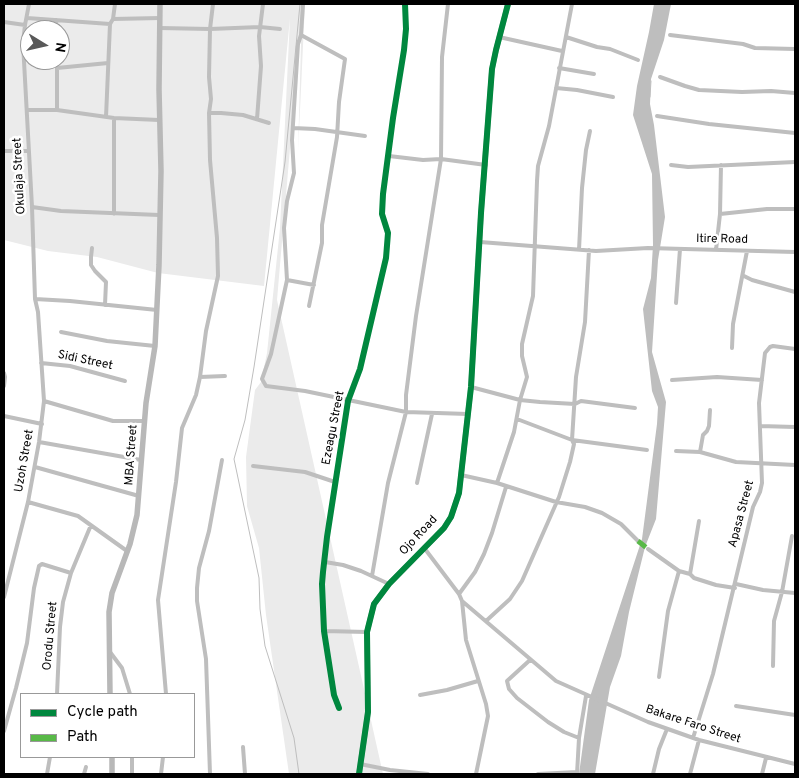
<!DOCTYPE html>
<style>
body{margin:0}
#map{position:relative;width:799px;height:778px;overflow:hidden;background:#fff;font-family:Overpass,sans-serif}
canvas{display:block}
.frame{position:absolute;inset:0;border:5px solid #000;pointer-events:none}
.legend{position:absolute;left:20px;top:693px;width:175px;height:65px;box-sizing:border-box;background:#fff;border:1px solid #999;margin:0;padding:6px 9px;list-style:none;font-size:15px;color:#000}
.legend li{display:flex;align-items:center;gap:10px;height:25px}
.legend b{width:25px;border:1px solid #999}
.north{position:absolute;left:20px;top:20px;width:50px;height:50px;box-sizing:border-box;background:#fff;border:1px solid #999;border-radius:50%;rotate:99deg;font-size:14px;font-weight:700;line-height:20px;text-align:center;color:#000}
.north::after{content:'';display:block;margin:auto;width:18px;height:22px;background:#595959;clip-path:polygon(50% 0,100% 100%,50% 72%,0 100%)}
</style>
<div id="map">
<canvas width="799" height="778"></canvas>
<div class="frame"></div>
<ul class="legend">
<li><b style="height:6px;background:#00873e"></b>Cycle path</li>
<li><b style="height:6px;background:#58b947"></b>Path</li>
</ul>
<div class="north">N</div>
</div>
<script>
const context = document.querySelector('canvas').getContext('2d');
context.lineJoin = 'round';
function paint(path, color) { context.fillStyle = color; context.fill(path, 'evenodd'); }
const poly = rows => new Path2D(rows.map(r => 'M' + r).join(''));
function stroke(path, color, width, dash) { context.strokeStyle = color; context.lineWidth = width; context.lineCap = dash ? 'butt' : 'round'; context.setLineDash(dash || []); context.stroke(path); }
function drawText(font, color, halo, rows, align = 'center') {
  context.font = font + ' Overpass,sans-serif'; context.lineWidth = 5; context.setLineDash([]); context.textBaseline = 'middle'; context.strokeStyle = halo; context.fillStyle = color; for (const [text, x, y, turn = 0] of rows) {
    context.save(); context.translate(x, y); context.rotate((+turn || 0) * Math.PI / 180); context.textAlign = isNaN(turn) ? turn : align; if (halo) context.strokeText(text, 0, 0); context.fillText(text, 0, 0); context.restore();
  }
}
const green = poly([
 [4,4,305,4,298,152,302,8,277,300,383,774,289,774,266,615,259,548,247,506,246,457,255,390,261,382,267,353,280,228,290,18,264,286,158,273,97,257,48,251,4,240],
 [30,30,60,30,60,60,30,60]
]);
const water = poly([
 [654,4,671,4,664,40,651,79,650,104,654,125,665,217,658,260,652,352,666,402,656,519,645,547,629,612,621,656,610,687,595,774,579,774,589,700,642,539,657,424,658,407,652,391,643,309,651,278,653,245,652,174,633,115,637,86,649,32]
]);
const stream = poly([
 [650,97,651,81],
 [299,774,294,738,265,646,260,609,259,578,234,459,245,420,254,367,285,162,300,4]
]);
const street = poly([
 [303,4,301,35,298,44,292,140,294,173,287,201,284,228,287,280,271,354,262,379,266,386,305,391,406,412,468,414],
 [27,18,110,24],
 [113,19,160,18],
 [56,20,56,30],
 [4,22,25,25],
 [160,28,210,29,260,27,280,29],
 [301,35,345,59,339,102,337,137,322,225,322,243,309,306],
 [670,35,743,44,755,48,795,49],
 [499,37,562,51],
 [566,37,597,47,610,49,638,60],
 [57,68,108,63],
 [559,68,594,74],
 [660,77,685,86,699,90,742,92,771,91,795,93],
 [556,88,577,90,613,97],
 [27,110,57,110,114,118,159,120],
 [57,110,57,60],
 [209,113,221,113,243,115,269,123],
 [657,116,709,124,795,133],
 [106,117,110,24,113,19,115,4],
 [114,118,114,214],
 [257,119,261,66,259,36,263,4],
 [293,128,315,129,365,136],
 [4,151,29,151],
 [389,156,423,160,441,159,486,165],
 [671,165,688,167,795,162],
 [32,207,61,211,159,215],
 [720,214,767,209,795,209],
 [480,242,596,251,648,248,795,252],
 [92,248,91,257,91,265,95,271,106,282,105,305],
 [579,250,582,188,586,150,590,131],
 [716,250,720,214,721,165],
 [744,276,752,280,795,292],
 [287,280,314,285],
 [35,299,70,301,157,310],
 [676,303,680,249],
 [61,332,107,341,155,346],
 [732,348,733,324,747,251],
 [41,363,70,366,125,381],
 [4,373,5,377,4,386],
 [200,377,225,376],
 [672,380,717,377,762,380],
 [471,387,520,400,540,402,575,404,581,401,635,408],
 [44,401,113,421,144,421],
 [4,416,42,424],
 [517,419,572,440,647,450],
 [760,426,795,427],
 [39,442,141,460],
 [676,451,700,452,736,462,795,465],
 [700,452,703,435,707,431,709,426,710,410],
 [253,466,305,472,335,482],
 [35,467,139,496],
 [461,475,497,483,556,502,585,507,602,513,621,524,638,541],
 [417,483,432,414],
 [497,483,514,432,520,400,527,377,522,356,522,344,533,296,537,181,538,166,549,126,572,4],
 [28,502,78,516,127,551],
 [425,549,459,594,462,601,556,681,648,722,699,740,795,764],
 [648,549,679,571,690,574,694,578,716,585,735,588],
 [325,562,343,565,361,571,389,584],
 [690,574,699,521],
 [372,576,388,483,406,412,406,395,416,316,441,159,442,57,448,4],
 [736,584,763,590,795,593],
 [459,594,475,572,484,554,492,533,506,487],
 [4,597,28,502,39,442,44,401,38,312,35,299,32,207,23,43,25,25,29,4],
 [462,601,466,640,486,704,488,716,476,774],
 [486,621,510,599,522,581,559,497,570,462,574,444,572,440,576,377,585,322,589,250],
 [324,631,367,632],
 [110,652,122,668,130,694],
 [530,660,507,681,509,689,517,698,548,722,564,732,579,738],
 [773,666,774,621,782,592,792,536],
 [659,677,668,611,679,571],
 [57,694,60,627,63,602,71,573,91,525],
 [166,694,158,600,176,482,182,428,196,395,200,377,206,331,218,276,217,238,210,160,209,113,211,99,209,77,210,29,213,4],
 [420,695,447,690,478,681],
 [736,706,795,715],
 [339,708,334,695,324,631,322,584,323,572,327,537,348,401,360,369,386,258,388,233,382,214,383,194,393,118,404,50,406,29,405,4],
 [4,731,16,688,27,643,34,588,39,566,42,564,71,573],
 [693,738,713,674,753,507,760,492,762,483,759,403,765,353,770,347,773,346,795,349],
 [243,747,245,774],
 [360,764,390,770,428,774],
 [47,774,50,757],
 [84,774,86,767],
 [132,774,132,757],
 [161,774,163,757],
 [210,774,206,659,197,601,197,588,199,568,209,531,222,460],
 [538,774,577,772],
 [577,774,579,738,586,696],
 [653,774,659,749,667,729],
 [690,774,699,740],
 [762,774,766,758]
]);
const secondary = poly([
 [110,694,109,612,112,593,130,544,137,515,146,403,155,346,159,265,161,171,159,89,160,4],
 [112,757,112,774],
 [359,774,368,712,367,632,374,604,389,584,444,528,451,517,459,493,471,387,481,213,492,69,496,50,508,4]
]);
const quiet = poly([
 [638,541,648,549]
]);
const cycleway = poly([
 [339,708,334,695,324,631,322,584,323,572,327,537,348,401,360,369,386,258,388,233,382,214,383,194,393,118,404,50,406,29,405,4],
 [359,774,368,712,367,632,374,604,389,584,444,528,451,517,459,493,471,387,481,213,492,69,496,50,508,4]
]);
const streetNames = [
 ["Okulaja Street",20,176,-93],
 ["Itire Road",722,240,1],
 ["Sidi Street",85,361,12],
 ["Ezeagu Street",334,428,-79],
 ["MBA Street",132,455,-86],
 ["Uzoh Street",25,461,-80],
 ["Apasa Street",742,514,-75],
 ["Ojo Road",419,536,-47],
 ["Orodu Street",51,636,-85],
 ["Bakare Faro Street",693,725,18]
];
paint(green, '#ebebeb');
paint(water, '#bebebe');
stroke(stream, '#bebebe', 1);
stroke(street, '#bebebe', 4);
stroke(secondary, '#b8b8b8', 5.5);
stroke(quiet, '#58b947', 5, [10, 5]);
stroke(cycleway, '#00873e', 6);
drawText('12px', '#000', '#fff', streetNames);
</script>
